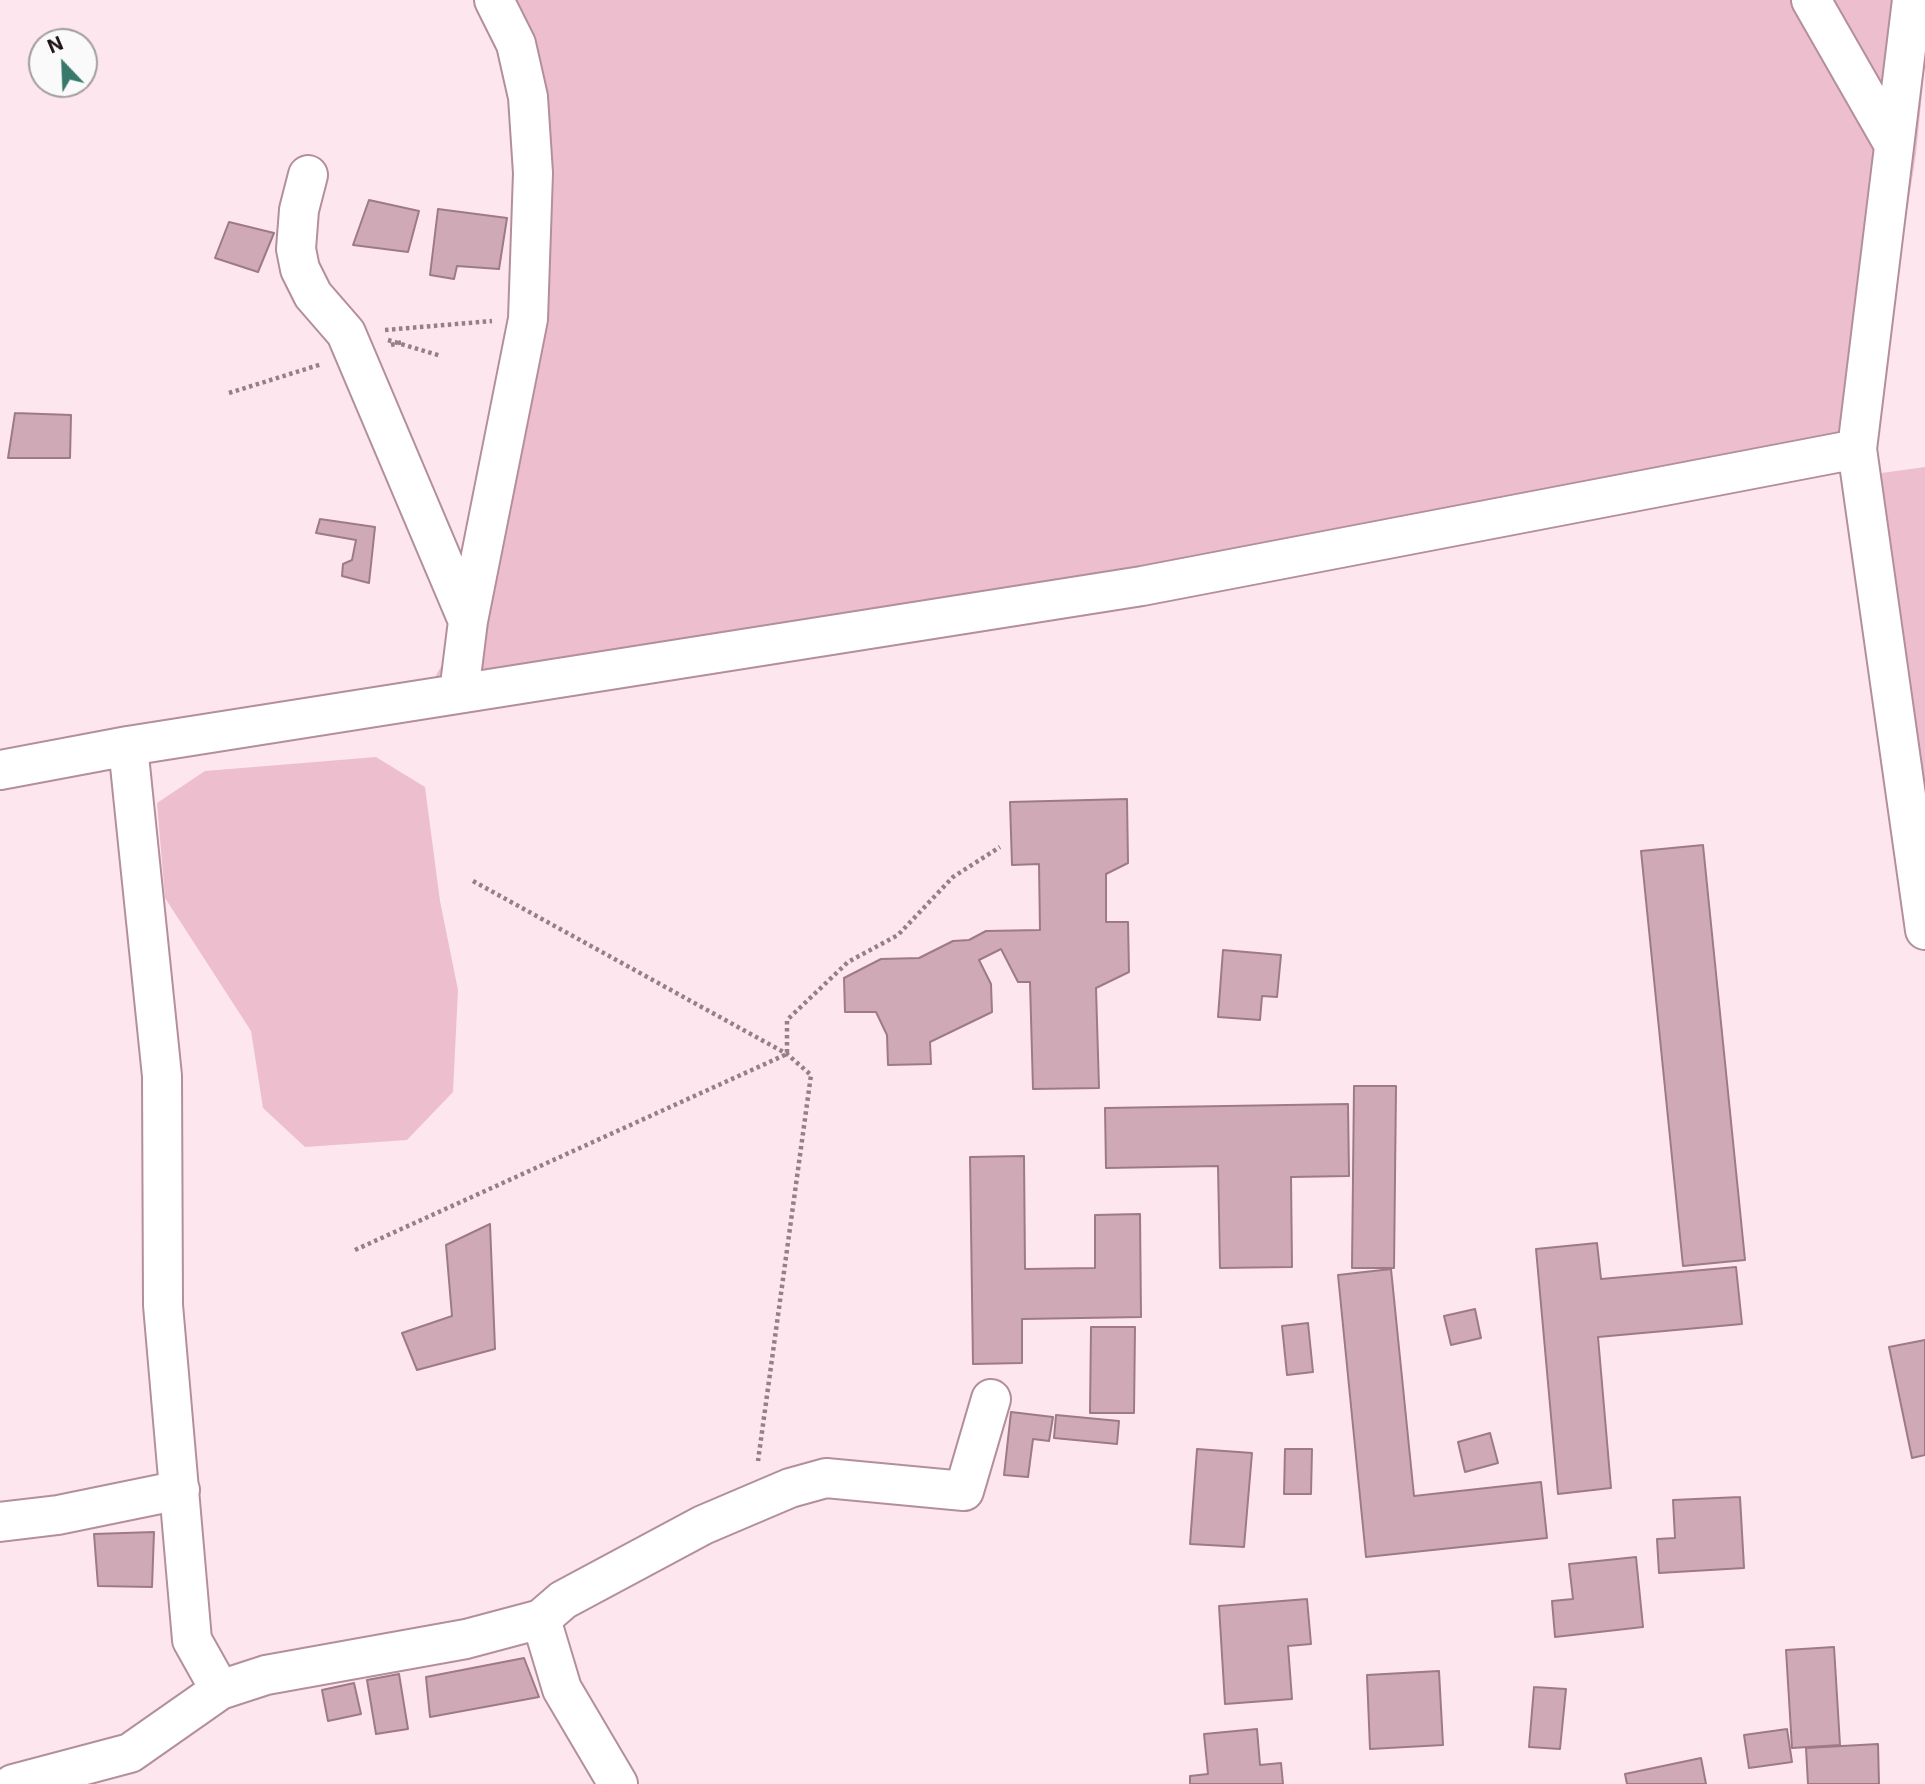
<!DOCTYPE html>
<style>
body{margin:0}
#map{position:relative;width:1925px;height:1784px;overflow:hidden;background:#fee6ee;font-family:Inter,sans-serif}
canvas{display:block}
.north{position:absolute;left:28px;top:28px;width:70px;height:70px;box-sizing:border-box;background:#fafafa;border:2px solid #a29d9e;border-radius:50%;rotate:337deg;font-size:19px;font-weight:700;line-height:28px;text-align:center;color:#1e1115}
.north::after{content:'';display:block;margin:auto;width:24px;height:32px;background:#37796a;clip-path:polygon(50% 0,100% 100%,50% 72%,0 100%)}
</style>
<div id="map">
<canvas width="1925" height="1784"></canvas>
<div class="north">N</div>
</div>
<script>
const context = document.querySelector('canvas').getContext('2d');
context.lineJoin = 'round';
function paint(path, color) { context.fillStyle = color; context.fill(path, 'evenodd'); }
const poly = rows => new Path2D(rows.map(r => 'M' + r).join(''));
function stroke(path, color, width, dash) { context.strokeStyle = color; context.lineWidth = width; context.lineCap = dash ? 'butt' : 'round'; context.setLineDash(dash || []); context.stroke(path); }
const green = poly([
 [495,0,1925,0,1925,63,1916,154,1870,449,420,704,448,654,520,283,511,33],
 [1925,467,1925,881,1867,475],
 [376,757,425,787,440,901,458,990,453,1092,407,1140,305,1147,263,1108,251,1031,165,898,157,803,205,771]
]);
const building = poly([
 [369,200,419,211,408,252,353,245,369,200],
 [438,209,507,218,499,269,457,266,454,279,430,275,438,209],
 [229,222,274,233,258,272,215,258,229,222],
 [15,413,71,415,70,458,8,458,15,413],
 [320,519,375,527,369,583,342,576,343,564,352,560,356,540,316,533,320,519],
 [1127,799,1128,863,1106,874,1106,922,1128,922,1129,972,1096,988,1099,1088,1033,1089,1030,982,1018,982,1001,949,979,960,991,984,992,1012,930,1042,931,1064,888,1065,887,1035,876,1012,845,1012,844,978,881,959,919,958,953,941,969,940,986,931,1040,930,1039,864,1012,865,1010,802,1127,799],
 [1703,845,1745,1260,1683,1266,1641,851,1703,845],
 [1223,950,1281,955,1277,997,1262,996,1260,1020,1218,1017,1223,950],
 [1354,1086,1396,1086,1394,1268,1352,1268,1354,1086],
 [1348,1104,1349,1176,1291,1177,1292,1267,1220,1268,1218,1166,1106,1168,1105,1108,1348,1104],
 [1024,1156,1025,1269,1095,1268,1095,1215,1140,1214,1141,1317,1022,1319,1022,1363,973,1364,970,1157,1024,1156],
 [490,1224,495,1349,417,1370,402,1333,452,1316,446,1245,490,1224],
 [1597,1243,1601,1279,1736,1267,1742,1324,1598,1337,1611,1488,1558,1494,1536,1249,1597,1243],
 [1391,1269,1414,1496,1541,1482,1547,1538,1366,1557,1338,1275,1391,1269],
 [1475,1309,1481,1338,1451,1345,1444,1316,1475,1309],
 [1308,1323,1313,1372,1287,1375,1282,1326,1308,1323],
 [1091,1327,1135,1327,1134,1413,1090,1413,1091,1327],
 [1925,1340,1925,1455,1912,1458,1889,1347,1925,1340],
 [1011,1412,1053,1417,1049,1441,1033,1439,1028,1477,1004,1475,1011,1412],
 [1056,1415,1119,1421,1117,1444,1054,1438,1056,1415],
 [1490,1433,1498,1463,1465,1472,1458,1442,1490,1433],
 [1197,1449,1252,1453,1244,1547,1190,1544,1197,1449],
 [1285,1449,1312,1449,1311,1494,1284,1494,1285,1449],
 [1740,1497,1744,1568,1659,1573,1657,1539,1675,1538,1673,1500,1740,1497],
 [154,1532,152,1587,98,1586,94,1534,154,1532],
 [1636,1557,1643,1627,1555,1637,1552,1601,1573,1599,1569,1564,1636,1557],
 [1307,1599,1311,1644,1288,1646,1292,1699,1225,1704,1219,1606,1307,1599],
 [1834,1647,1840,1745,1792,1748,1786,1650,1834,1647],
 [524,1658,539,1697,430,1717,426,1677,524,1658],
 [1439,1671,1443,1745,1370,1749,1367,1675,1439,1671],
 [399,1674,408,1729,376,1734,367,1680,399,1674],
 [354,1683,361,1714,328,1721,322,1690,354,1683],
 [1534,1687,1566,1689,1560,1749,1529,1747,1534,1687],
 [1257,1729,1260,1765,1281,1763,1283,1784,1190,1784,1190,1776,1208,1774,1204,1734,1257,1729],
 [1787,1729,1792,1762,1749,1768,1744,1735,1787,1729],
 [1878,1744,1879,1784,1808,1784,1806,1748,1878,1744],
 [1701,1758,1706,1784,1627,1784,1625,1774,1701,1758]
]);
const path = poly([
 [385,330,492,321],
 [388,340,441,356],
 [391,345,402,342],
 [229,393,322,364],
 [473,881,787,1054,811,1075,758,1461],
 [355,1250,787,1054,787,1020,848,962,898,935,953,877,1000,847]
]);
const minor = poly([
 [1811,0,1894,145],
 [1912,0,1857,449,1925,930],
 [308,175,299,210,296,249,300,269,313,295,346,333,468,621],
 [459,693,468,621,528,319,533,173,528,97,516,44,494,0],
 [128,746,162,1076,163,1305,192,1640,220,1690],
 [0,770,128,746,1142,586,1857,449],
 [0,1522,58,1515,180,1490],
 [541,1619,563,1600,703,1525,790,1488,826,1478,964,1491,991,1399],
 [13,1784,130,1753,220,1690,266,1675,466,1639,541,1619,562,1689,618,1784]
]);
paint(green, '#edbfce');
paint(building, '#cfa9b6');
stroke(building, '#9d7a86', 2);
stroke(minor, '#b38f9b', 42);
stroke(path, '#948188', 4.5, [3.5, 3.5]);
stroke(minor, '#fff', 38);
</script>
